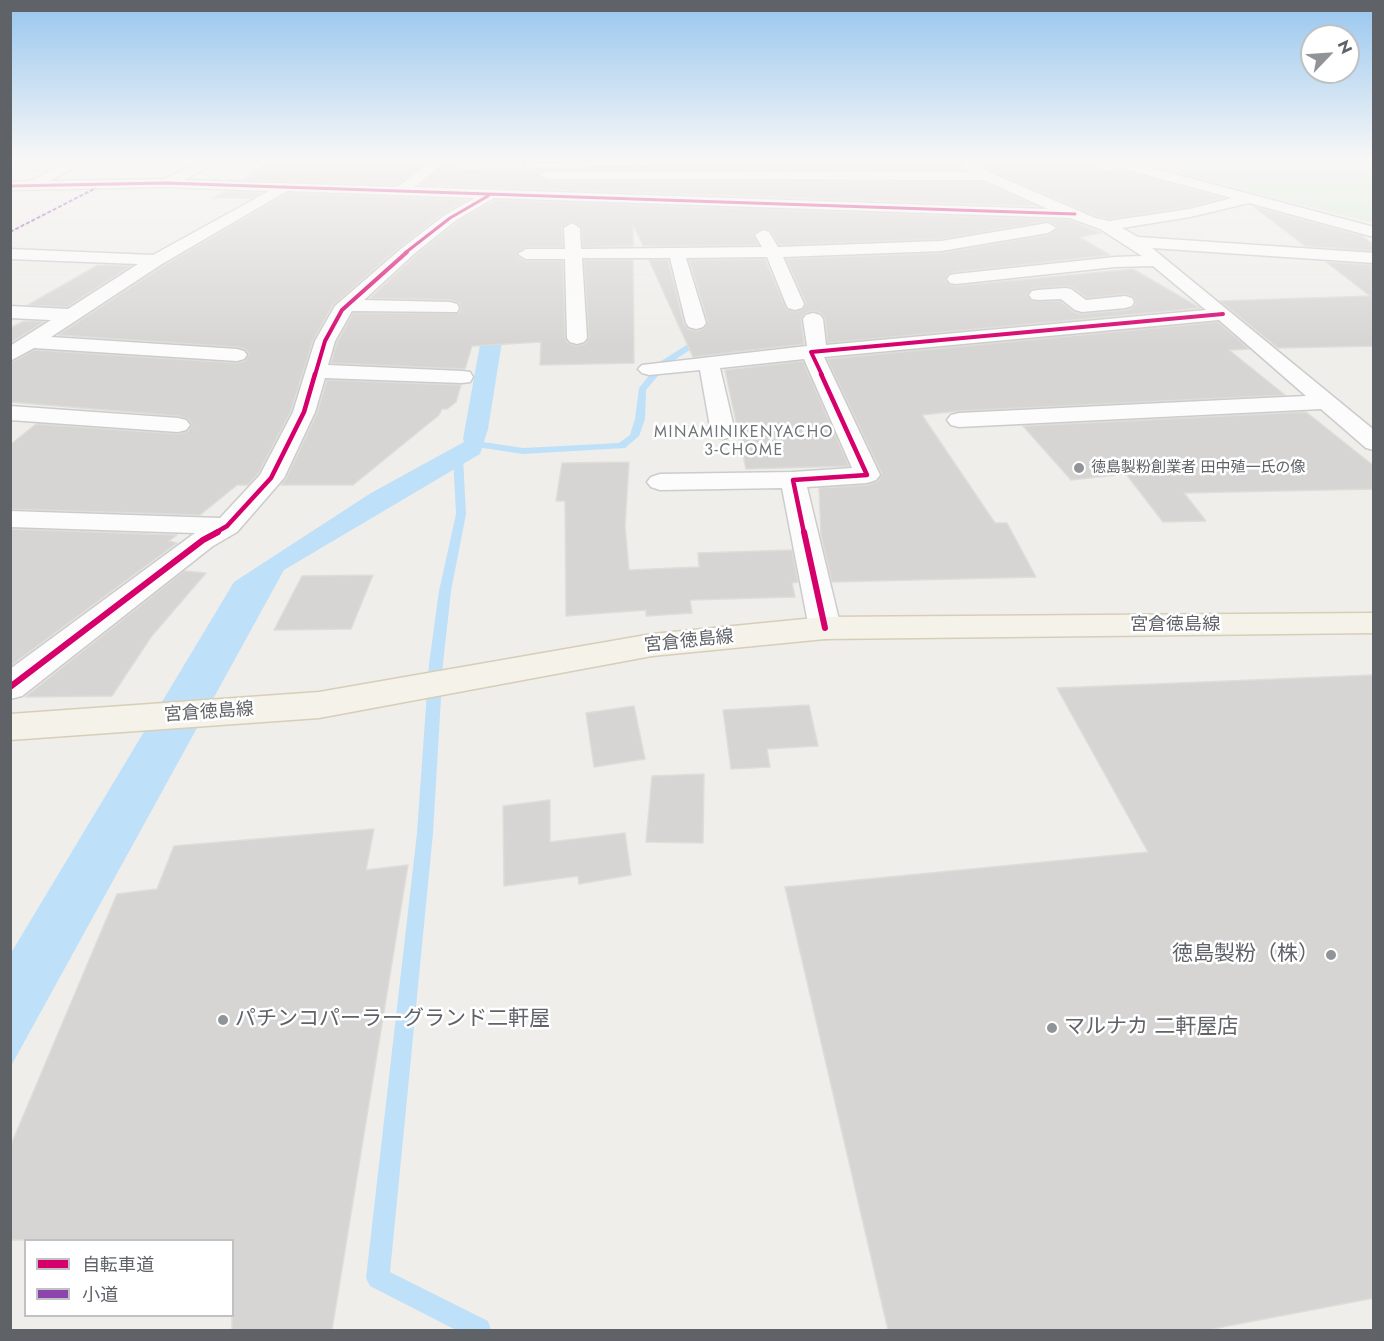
<!DOCTYPE html>
<meta charset="utf-8">
<style>
body{margin:0}
#map{position:relative;width:1384px;height:1341px;overflow:hidden;background:#efeeea;font-family:Jost,"Noto Sans JP",sans-serif}
canvas{display:block}
.frame{position:absolute;inset:0;border:12px solid #5f6368;pointer-events:none}
.legend{position:absolute;left:24px;top:1239px;width:210px;height:78px;box-sizing:border-box;background:#fff;border:2px solid #bfc1c3;margin:0;padding:8px 10px;list-style:none;font-size:18px;color:#5f6368}
.legend li{display:flex;align-items:center;gap:12px;height:30px}
.legend b{width:30px;border:2px solid #bfc1c3}
.north{position:absolute;left:1300px;top:24px;width:60px;height:60px;box-sizing:border-box;background:#fff;border:2px solid #bfc1c3;border-radius:50%;rotate:65deg;font-size:16px;font-weight:700;line-height:24px;text-align:center;color:#5f6368}
.north::after{content:'';display:block;margin:auto;width:21px;height:27px;background:#919496;clip-path:polygon(50% 0,100% 100%,50% 72%,0 100%)}
</style>
<div id="map">
<canvas width="1384" height="1341"></canvas>
<div class="frame"></div>
<ul class="legend">
<li><b style="height:8px;background:#d6006c"></b>自転車道</li>
<li><b style="height:8px;background:#8e44ad"></b>小道</li>
</ul>
<div class="north">N</div>
</div>
<script>
const context = document.querySelector('canvas').getContext('2d');
context.lineJoin = 'round';
function paint(path, color) { context.fillStyle = color; context.fill(path, 'evenodd'); }
const poly = rows => new Path2D(rows.map(r => 'M' + r).join(''));
function stroke(path, color, width, dash) { context.strokeStyle = color; context.lineWidth = width; context.lineCap = dash ? 'butt' : 'round'; context.setLineDash(dash || []); context.stroke(path); }
function drawText(font, color, halo, rows, align = 'center') {
  context.font = font + ' Jost,"Noto Sans JP",sans-serif'; context.lineWidth = 5; context.setLineDash([]); context.textBaseline = 'middle'; context.strokeStyle = halo; context.fillStyle = color; for (const [text, x, y, turn = 0] of rows) {
    context.save(); context.translate(x, y); context.rotate((+turn || 0) * Math.PI / 180); context.textAlign = isNaN(turn) ? turn : align; if (halo) context.strokeText(text, 0, 0); context.fillText(text, 0, 0); context.restore();
  }
}
const education = poly([
 [537,158,715,158,535,164]
]);
const green = poly([
 [1118,158,1373,158,1373,223,1134,162]
]);
const water = poly([
 [499,239,510,292,488,429,480,454,284,570,11,1066,11,953,234,582,371,493,464,442,463,439]
]);
const stream = poly([
 [525,158,530,158,502,216,497,217,525,158],
 [822,302,825,302,825,306,777,318,773,316,822,302],
 [701,336,708,338,667,365,646,390,645,419,639,436,625,448,523,454,470,446,465,443,470,440,523,448,619,443,630,435,635,419,639,388,661,361,701,336],
 [458,454,463,457,466,514,451,591,443,664,433,833,390,1272,488,1321,491,1330,456,1330,370,1286,366,1278,417,833,429,664,439,591,456,514,453,457,458,454]
]);
const building = poly([
 [275,158,346,158,354,164,369,165,377,158,432,158,396,185,242,180,275,158],
 [453,158,477,158,456,170,747,163,745,158,949,158,963,170,547,169,538,176,547,181,984,182,1037,206,420,185,453,158],
 [971,158,1032,158,1041,161,1076,158,1111,172,1120,170,1223,198,1190,207,1109,219,1096,216,992,171,971,158],
 [224,192,261,193,251,198,213,198,224,192],
 [288,193,467,200,444,213,401,246,333,305,313,340,291,411,258,474,248,485,237,485,200,515,10,509,10,445,36,424,178,434,188,431,192,425,188,419,178,416,10,402,10,363,34,350,237,363,245,361,249,354,245,349,237,347,58,335,163,266,288,193],
 [495,200,1070,220,1101,233,1079,237,1110,255,956,272,948,274,945,280,950,285,956,286,1133,269,1200,308,828,343,825,318,821,313,812,311,804,314,801,319,804,344,693,357,649,260,668,260,684,324,688,329,697,331,705,328,708,322,689,260,765,259,786,309,796,312,804,309,806,303,786,259,941,253,1048,235,1058,227,1048,221,941,239,779,245,771,231,764,228,753,234,758,245,643,246,633,224,633,246,583,247,582,228,571,221,562,228,563,247,526,247,516,255,526,261,563,261,565,338,568,343,576,346,585,344,589,338,584,260,633,260,634,363,540,365,541,342,472,346,465,369,331,363,337,342,353,313,459,313,461,309,459,303,451,300,370,298,415,256,456,223,495,200],
 [1065,286,1072,287,1087,298,1126,294,1134,297,1136,303,1133,308,1126,310,1082,314,1074,312,1060,301,1032,301,1027,295,1032,289,1065,286],
 [1254,207,1362,236,1374,245,1374,251,1305,246,1254,207],
 [1326,262,1374,265,1374,346,1278,348,1220,301,1370,296,1326,262],
 [98,265,131,266,67,307,28,305,98,265],
 [24,321,44,322,10,343,10,328,24,321],
 [1218,322,1249,349,1229,350,1285,395,959,411,922,415,995,523,1007,523,1036,577,832,582,821,535,819,488,868,485,878,481,882,474,827,359,1218,322],
 [803,361,849,466,746,469,725,370,803,361],
 [327,380,461,385,456,402,447,409,442,409,439,415,353,485,281,485,286,479,317,413,327,380],
 [1306,412,1374,466,1374,489,1184,493,1206,521,1163,522,1126,474,1071,480,1023,426,1306,412],
 [629,462,625,526,629,570,699,567,698,553,792,550,798,582,792,583,795,597,690,600,692,613,646,616,646,610,566,616,565,501,556,501,562,463,629,462],
 [10,529,177,535,169,541,177,543,10,666,10,529],
 [184,571,206,573,151,637,112,696,25,697,184,571],
 [373,575,351,629,274,630,302,576,373,575],
 [1374,675,1374,1298,1207,1330,888,1330,785,887,1148,852,1057,688,1374,675],
 [809,705,818,746,767,749,770,767,731,769,723,710,809,705],
 [634,706,645,759,594,767,586,713,634,706],
 [704,774,703,843,646,842,652,776,704,774],
 [550,800,550,842,625,833,631,875,579,884,578,876,504,886,503,806,550,800],
 [374,829,366,870,408,865,332,1330,232,1330,232,1240,10,1240,10,1147,117,894,157,889,174,846,374,829]
]);
const minor = poly([
 [75,158,91,158,50,181,165,179,207,158,224,158,184,180,397,187,436,158,451,158,414,187,1048,209,984,180,547,179,540,175,547,171,970,172,951,158,966,158,991,173,1095,218,1109,221,1190,209,1232,198,1094,161,1092,158,1114,158,1374,227,1374,237,1249,203,1190,217,1122,228,1138,237,1374,253,1374,263,1152,248,1374,430,1374,450,1366,448,1321,409,959,427,951,425,947,420,951,415,959,413,1306,396,1219,320,824,357,880,475,876,480,867,483,807,487,841,628,836,635,825,639,814,635,809,628,782,488,660,490,651,487,647,482,651,477,660,474,793,472,852,468,804,359,720,368,735,432,731,437,723,439,715,437,711,432,700,370,649,375,642,373,638,369,642,365,807,346,803,319,806,315,813,313,820,315,823,319,826,345,1206,310,1153,266,1115,267,956,284,950,283,947,279,950,275,956,274,1115,257,1142,256,1100,229,1070,218,494,198,455,221,414,254,364,300,450,302,457,304,459,308,457,312,352,311,335,341,328,365,462,371,470,372,473,377,470,382,462,383,325,378,315,412,284,478,237,532,213,546,22,696,10,699,10,669,195,533,10,527,10,511,220,518,260,475,293,412,315,341,335,306,402,248,445,215,475,198,287,191,162,264,51,337,237,349,244,351,247,355,244,359,237,361,34,348,10,361,10,346,51,320,10,318,10,306,68,309,138,264,10,259,10,249,153,255,269,191,165,187,10,190,10,182,30,181,75,158],
 [348,158,375,158,375,159,369,163,354,162,348,158],
 [572,223,580,228,581,249,762,247,755,235,763,230,769,232,778,247,941,241,1048,223,1056,228,1048,233,941,251,783,257,804,304,802,308,795,310,788,308,786,304,767,257,686,258,706,323,703,327,696,329,689,327,686,323,670,258,582,258,587,338,584,342,577,344,570,342,567,338,565,259,526,259,518,254,526,249,565,249,564,228,572,223],
 [1065,288,1071,289,1086,300,1125,296,1132,298,1134,302,1132,306,1125,308,1082,312,1075,310,1061,299,1038,300,1032,299,1029,295,1032,291,1038,290,1065,288],
 [10,406,178,418,186,420,190,425,186,430,178,432,10,420,10,406]
]);
const major = poly([
 [1374,613,1374,633,825,639,652,656,319,718,10,740,10,714,319,692,652,634,825,617,1374,613]
]);
const quiet = poly([
 [10,232,96,188]
]);
const cyclewayFar3 = poly([
 [10,186,165,183,1075,214],
 [405,253,450,218,488,196]
]);
const cyclewayFar2 = poly([
 [315,375,325,341,342,310,407,252],
 [822,375,811,352,1223,314]
]);
const cyclewayFar1 = poly([
 [215,533,227,526,271,478,304,412,315,374],
 [804,533,793,480,867,475,821,374]
]);
const cycleway = poly([
 [804,532,825,628],
 [10,687,203,540,218,532]
]);
const markers = [
 [1079,468,6,"#919496"],
 [1331,955,6,"#919496"],
 [223,1020,6,"#919496"],
 [1052,1028,6,"#919496"]
];
const farPoinames = [
 ["徳島製粉創業者 田中殖一氏の像",1091,468]
];
const farNeighbourhoodnames = [
 ["MINAMINIKENYACHO",744,433],
 ["3-CHOME",744,451]
];
const streetNames = [
 ["宮倉徳島線",1175,626],
 ["宮倉徳島線",689,642,-6],
 ["宮倉徳島線",209,713,-4]
];
const nearPoinames = [
 ["徳島製粉（株）",1319,955,"right"],
 ["パチンコパーラーグランド二軒屋",235,1020],
 ["マルナカ 二軒屋店",1064,1028]
];
paint(education, '#e2e0da');
paint(green, '#d8ebd6');
paint(water, '#bfe0f9');
paint(stream, '#bfe0f9');
paint(building, '#d6d5d3');
stroke(building, '#deddd9', 1.5);
stroke(minor, '#cbcccc', 3);
stroke(major, '#d7ceb8', 3);
paint(minor, '#fdfcfc');
paint(major, '#f4f2e9');
stroke(quiet, '#8e44ad', 2, [4, 2]);
stroke(cyclewayFar3, '#d6006c', 3);
stroke(cyclewayFar2, '#d6006c', 4);
stroke(cyclewayFar1, '#d6006c', 4.5);
stroke(cycleway, '#d6006c', 6);
const sky = context.createLinearGradient(0, 0, 0, 346);
sky.addColorStop(0, '#97c6ef');
sky.addColorStop(0.46, '#f8f7f6');
sky.addColorStop(1, '#f8f7f600');
context.fillStyle = sky;
context.fillRect(0, 0, 1384, 346);
for (const [x, y, r, color] of markers) { const dot = new Path2D(); dot.arc(x, y, r, 0, 2 * Math.PI); context.fillStyle = color; context.fill(dot); stroke(dot, '#fff', 2); }
drawText('15px', '#5f6368', '#fff', farPoinames, 'left');
context.letterSpacing = '1.5px';
drawText('16px', '#70757a', '#fff', farNeighbourhoodnames);
context.letterSpacing = '0px';
drawText('18px', '#5f6368', '#fff', streetNames);
drawText('21px', '#5f6368', '#fff', nearPoinames, 'left');
</script>
